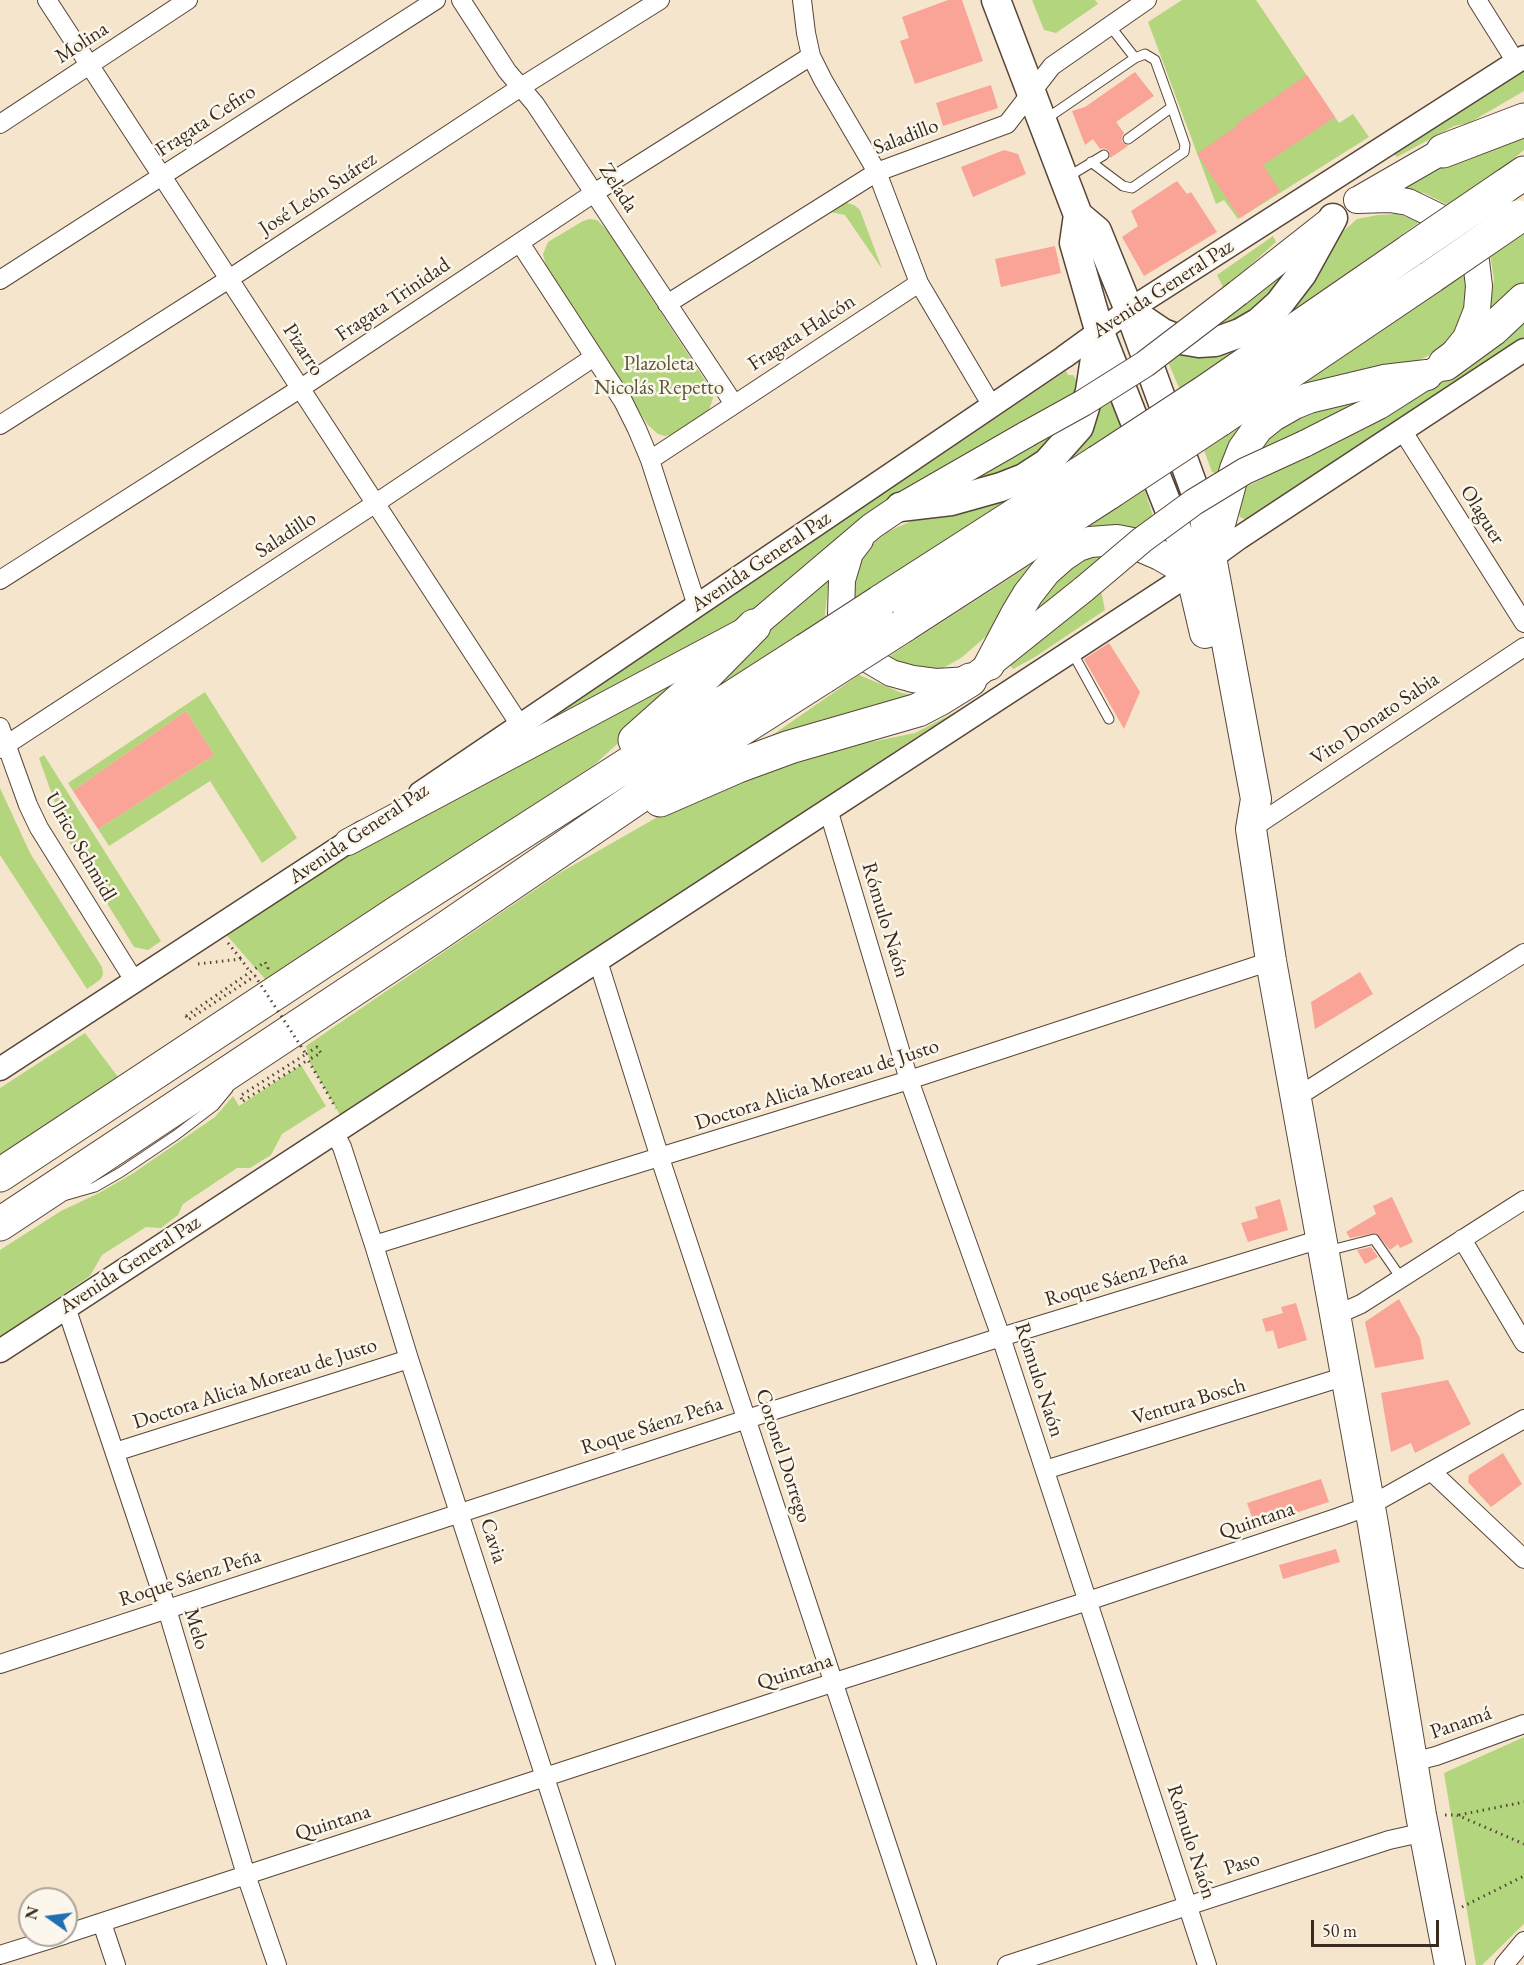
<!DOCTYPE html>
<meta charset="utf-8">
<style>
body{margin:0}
#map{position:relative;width:1524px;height:1965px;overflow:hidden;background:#f6e5cd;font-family:"EB Garamond",serif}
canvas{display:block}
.north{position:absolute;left:18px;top:1887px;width:60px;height:60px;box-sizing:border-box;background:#fbf7ec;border:2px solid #aea59a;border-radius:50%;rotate:284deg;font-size:16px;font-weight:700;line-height:24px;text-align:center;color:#3b2a1e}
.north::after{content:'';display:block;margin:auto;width:21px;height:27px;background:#1f6fb2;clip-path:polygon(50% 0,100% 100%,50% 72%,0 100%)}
.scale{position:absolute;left:1311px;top:1920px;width:128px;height:27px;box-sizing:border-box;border:3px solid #3b2a1e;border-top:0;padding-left:8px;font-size:18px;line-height:21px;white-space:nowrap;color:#3b2a1e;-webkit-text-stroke:4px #fbf7ec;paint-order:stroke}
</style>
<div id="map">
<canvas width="1524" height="1965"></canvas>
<div class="north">N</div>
<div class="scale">50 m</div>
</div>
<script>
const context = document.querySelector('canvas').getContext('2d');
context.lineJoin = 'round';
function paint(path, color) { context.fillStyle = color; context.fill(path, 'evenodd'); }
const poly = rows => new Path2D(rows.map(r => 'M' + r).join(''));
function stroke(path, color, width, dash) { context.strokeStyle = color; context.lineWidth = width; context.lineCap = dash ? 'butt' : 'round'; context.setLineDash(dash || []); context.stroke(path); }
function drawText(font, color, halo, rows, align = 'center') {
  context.font = font + ' "EB Garamond",serif'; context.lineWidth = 5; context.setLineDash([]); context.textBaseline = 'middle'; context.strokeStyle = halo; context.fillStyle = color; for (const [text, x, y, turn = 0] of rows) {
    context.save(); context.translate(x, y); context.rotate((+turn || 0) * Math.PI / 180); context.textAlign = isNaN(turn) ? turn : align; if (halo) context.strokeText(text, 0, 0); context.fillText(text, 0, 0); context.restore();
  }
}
const green = poly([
 [1032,0,1095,0,1098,4,1056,33,1044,30],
 [1182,0,1256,0,1339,123,1353,114,1369,137,1240,218,1238,219,1224,200,1216,204,1148,22],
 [1524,67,1524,91,1469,123,1454,126,1397,157,1393,153],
 [1524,132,1524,150,1489,179,1448,205,1424,193,1405,191,1403,183],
 [844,202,854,205,860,210,882,269,845,215,830,212],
 [1397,214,1421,221,1180,390,1168,362,1187,350,1206,352,1357,219,1378,215],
 [590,219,597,220,607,230,712,391,713,398,708,413,675,434,665,436,658,434,648,425,546,266,543,254,548,242,583,221],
 [1524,232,1524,287,1489,315,1494,279,1490,254],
 [1273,236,1276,242,1224,289,1217,275],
 [1299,255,1255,313,1213,328],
 [1470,268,1463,322,1444,345,1428,356,1401,368,1275,403],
 [1524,310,1524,337,1250,521,1240,517,1237,503,1243,489,1304,456],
 [1066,371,1068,375,1073,375,1078,383,1074,398,913,485,853,525,758,608,723,634,511,744],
 [1373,396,1247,462,1252,449,1301,411],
 [1112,400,1123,427,848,607,856,566,867,549,887,532,932,512,985,502,1096,408],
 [1256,417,1221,475,1212,472,1204,450],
 [1070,424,1036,463,947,494],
 [1144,488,1154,519,1133,534,1067,542],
 [1116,548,1013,631,1067,562],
 [1052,551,998,626,961,658,943,668,919,673,885,659],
 [829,578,825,614,827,619,695,705,720,671],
 [1100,586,1105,610,1035,657,1013,669,1010,665,1084,602],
 [718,653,594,765,266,980,223,931,352,847],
 [859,675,902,693,916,695,761,743],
 [205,692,297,838,262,863,210,781,109,846,98,829,214,755,186,711,73,791,68,783],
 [963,708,909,742,343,1120,310,1063,306,1046,558,874,661,815,812,754,915,733],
 [44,755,161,941,148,950,134,947,68,840,39,758],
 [0,788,30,853,102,967,103,974,101,979,87,989,0,855],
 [85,1033,118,1077,0,1155,0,1088],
 [301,1065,326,1106,282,1134,271,1155,250,1168,237,1168,183,1204,178,1215,161,1228,146,1227,102,1255,90,1276,0,1337,0,1250,61,1211,99,1193,132,1174,215,1117,233,1096,239,1106],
 [1524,1737,1524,1924,1482,1965,1476,1965,1444,1773]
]);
const building = poly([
 [948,0,962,0,983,61,915,84,900,41,909,38,902,17],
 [1135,72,1154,96,1116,122,1124,133,1122,137,1122,142,1128,146,1110,158,1109,151,1104,148,1100,149,1093,139,1085,145,1072,111,1085,107],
 [1307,75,1335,117,1263,165,1280,191,1240,218,1197,154,1237,126,1236,124],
 [991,85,998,108,943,126,936,103],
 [1004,150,1018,154,1026,174,973,197,961,167],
 [1177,181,1187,194,1191,192,1217,232,1144,276,1122,237,1138,226,1131,211],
 [1055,246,1061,273,1001,287,995,259],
 [1109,643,1140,692,1124,729,1084,659],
 [186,711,214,755,98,829,73,791],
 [1360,972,1373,994,1315,1029,1311,1002],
 [1392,1197,1413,1242,1400,1248,1398,1244,1390,1250,1376,1233,1350,1238,1346,1232,1376,1214,1373,1206],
 [1280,1199,1288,1230,1248,1242,1241,1223,1258,1218,1255,1207],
 [1371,1247,1378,1257,1365,1264,1357,1250],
 [1399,1299,1420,1338,1424,1359,1375,1368,1365,1322],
 [1296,1303,1307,1340,1278,1349,1273,1330,1266,1332,1262,1319,1283,1313,1281,1307],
 [1448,1380,1471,1424,1415,1453,1411,1443,1391,1452,1381,1393],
 [1503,1453,1522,1484,1491,1507,1468,1482,1469,1475],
 [1321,1479,1329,1502,1255,1526,1247,1503],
 [1336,1549,1340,1562,1283,1579,1279,1565]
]);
const path = poly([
 [228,943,241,959],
 [198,964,241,959,250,972],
 [186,1016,265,962,268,968,267,969],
 [306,1054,317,1047,321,1053,308,1060],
 [243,1101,308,1060,336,1108],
 [1445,1815,1457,1815,1524,1844],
 [1459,1815,1524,1802],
 [1462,1907,1524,1876]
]);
const service = poly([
 [1110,26,1135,58],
 [1046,119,1135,58,1145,54,1155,60,1172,107,1128,139],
 [1091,162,1123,186,1132,188,1184,152,1185,145,1172,107],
 [1066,178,1104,155],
 [1071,650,1109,719],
 [67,1195,95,1187,121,1172,176,1135,214,1106,228,1089],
 [1327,1251,1374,1239,1401,1278]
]);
const minor = poly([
 [47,0,520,725],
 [461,0,507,71,535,104,734,404],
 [802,0,806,33,811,56,823,80,877,172,919,283,992,406],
 [1477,0,1516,62],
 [0,124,188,0],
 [520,243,623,401,637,429,650,460,697,606],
 [0,280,436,0],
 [667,304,877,172,1007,124,1052,66,1147,0],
 [0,425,229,279,521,87,660,0],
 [1402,430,1524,623],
 [650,460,919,283],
 [0,580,301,388,594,193,811,56],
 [0,727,28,805,39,828,135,982],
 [0,749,376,503,594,357],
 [828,809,909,1080,1001,1337,1207,1965],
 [1251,829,1524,647],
 [598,961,660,1158,927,1965],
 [1296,1095,1308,1090,1524,953],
 [334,1132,342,1147,374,1245,409,1359,606,1965],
 [1462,1239,1524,1343],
 [374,1245,909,1080,1271,961],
 [66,1307,167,1609,246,1875,277,1965],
 [1334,1316,1361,1304,1524,1200],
 [115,1452,409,1359],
 [1045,1470,1346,1376],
 [1431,1471,1524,1559],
 [0,1664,747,1419,1001,1337,1321,1239],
 [1412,1762,1436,1756,1524,1724],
 [102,1923,116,1965],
 [66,1934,835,1682,1088,1601,1339,1517,1369,1506,1524,1419],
 [0,1955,64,1935],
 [1007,1965,1389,1840,1425,1832],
 [1504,1965,1524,1941]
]);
const tertiary = poly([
 [420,793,1064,357,1129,310,1524,57],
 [0,1069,363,832],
 [0,1351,1191,573,1239,538,1524,350]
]);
const secondary = poly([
 [1361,198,1460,141],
 [1238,293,1332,219],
 [1304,444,1379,406,1445,364,1466,338,1477,310,1479,286,1476,261,1471,246,1462,233,1445,220,1408,202,1390,199,1357,200],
 [860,540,850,553,842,580,841,614,848,638,856,650,869,660,891,673,913,679,936,682,970,680,1084,589],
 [348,842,754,626,872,526,900,507,1027,434]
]);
const primary = poly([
 [996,0,1078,215,1097,231,1129,310,1203,513,1211,557],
 [1078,215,1074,243,1099,330,1180,537,1191,573],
 [1129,310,1163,333,1181,340,1199,343,1215,342,1240,333,1259,322,1279,304,1302,274,1333,218],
 [900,507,951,501,1001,487,1024,478,1047,463,1079,427,1090,391,1099,332]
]);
const trunk = poly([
 [1427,375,1384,380,1309,398,1294,404,1273,416,1258,428,1243,449,1235,469,1211,557,1256,799,1251,829,1271,961,1373,1524,1421,1815,1450,1965],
 [989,665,1016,614,1028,594,1046,571,1063,556,1078,546,1090,542,1117,540,1132,543,1160,555,1191,573,1205,633]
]);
const motorway = poly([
 [1443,151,1524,120],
 [1505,186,1524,173],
 [1445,364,1493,329,1524,300],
 [1205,392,1411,250],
 [1219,420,1432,276],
 [880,602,1098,462],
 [903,626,1110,492],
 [635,740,689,692,754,626],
 [660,800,738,766,790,747,918,710,941,698,970,680],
 [0,1175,401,910,806,650],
 [0,1224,436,935,691,761,823,677]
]);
const pathBridge = poly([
 [186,1016,188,1020,255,976,306,1054,240,1096,243,1101]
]);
const secondaryBridge = poly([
 [1027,434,1083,403,1145,364,1238,293],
 [1084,589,1142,540,1194,502,1245,471,1304,444]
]);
const motorwayBridge = poly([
 [1411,250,1505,186],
 [1432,276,1518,217],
 [1098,462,1205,392],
 [1110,492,1219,420],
 [806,650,880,602],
 [823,677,903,626]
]);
const streetNames = [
 ["Molina",82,43,-33],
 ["Fragata Cefiro",206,121,-33],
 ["Saladillo",906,137,-21],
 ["Zelada",618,188,57],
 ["José León Suárez",318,194,-33],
 ["Avenida General Paz",1163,289,-33],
 ["Fragata Trinidad",393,300,-34],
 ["Fragata Halcón",802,333,-33],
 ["Pizarro",303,350,57],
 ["Olaguer",1482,515,58],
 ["Saladillo",286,535,-33],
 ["Avenida General Paz",761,562,-34],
 ["Vito Donato Sabia",1375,719,-34],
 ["Avenida General Paz",359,834,-34],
 ["Ulrico Schmidl",80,847,60],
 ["Rómulo Naón",885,920,73],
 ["Doctora Alicia Moreau de Justo",817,1085,-18],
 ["Avenida General Paz",130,1265,-33],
 ["Roque Sáenz Peña",1116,1279,-17],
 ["Rómulo Naón",1039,1380,72],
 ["Doctora Alicia Moreau de Justo",255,1384,-18],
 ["Ventura Bosch",1189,1402,-17],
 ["Roque Sáenz Peña",652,1426,-18],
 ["Coronel Dorrego",783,1456,72],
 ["Quintana",1257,1521,-19],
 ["Cavia",493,1541,72],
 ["Roque Sáenz Peña",190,1578,-18],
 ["Melo",196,1629,73],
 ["Quintana",795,1672,-18],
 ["Panamá",1461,1723,-19],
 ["Quintana",333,1823,-18],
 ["Rómulo Naón",1191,1842,72],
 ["Paso",1242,1864,-18]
];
const parkNames = [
 ["Plazoleta",659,364],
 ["Nicolás Repetto",659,388]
];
paint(green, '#b3d57d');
paint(building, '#faa397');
stroke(service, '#574638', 11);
stroke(minor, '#574638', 20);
stroke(tertiary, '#574638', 25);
stroke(secondary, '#574638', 28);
stroke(primary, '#574638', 31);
stroke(trunk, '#574638', 32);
stroke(motorway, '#574638', 35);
stroke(path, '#574638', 3, [1.5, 4.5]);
stroke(service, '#fff', 9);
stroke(minor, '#fff', 18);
stroke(tertiary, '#fff', 22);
stroke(secondary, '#fff', 26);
stroke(primary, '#fff', 28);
stroke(trunk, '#fff', 30);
stroke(motorway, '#fff', 33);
stroke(secondaryBridge, '#574638', 28, []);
stroke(motorwayBridge, '#574638', 35, []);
stroke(pathBridge, '#574638', 3, [1.5, 4.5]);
stroke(secondaryBridge, '#fff', 26);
stroke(motorwayBridge, '#fff', 33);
drawText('21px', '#3b2a1e', '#fbf7ec', streetNames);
drawText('21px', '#595536', '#fbf7ec', parkNames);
</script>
